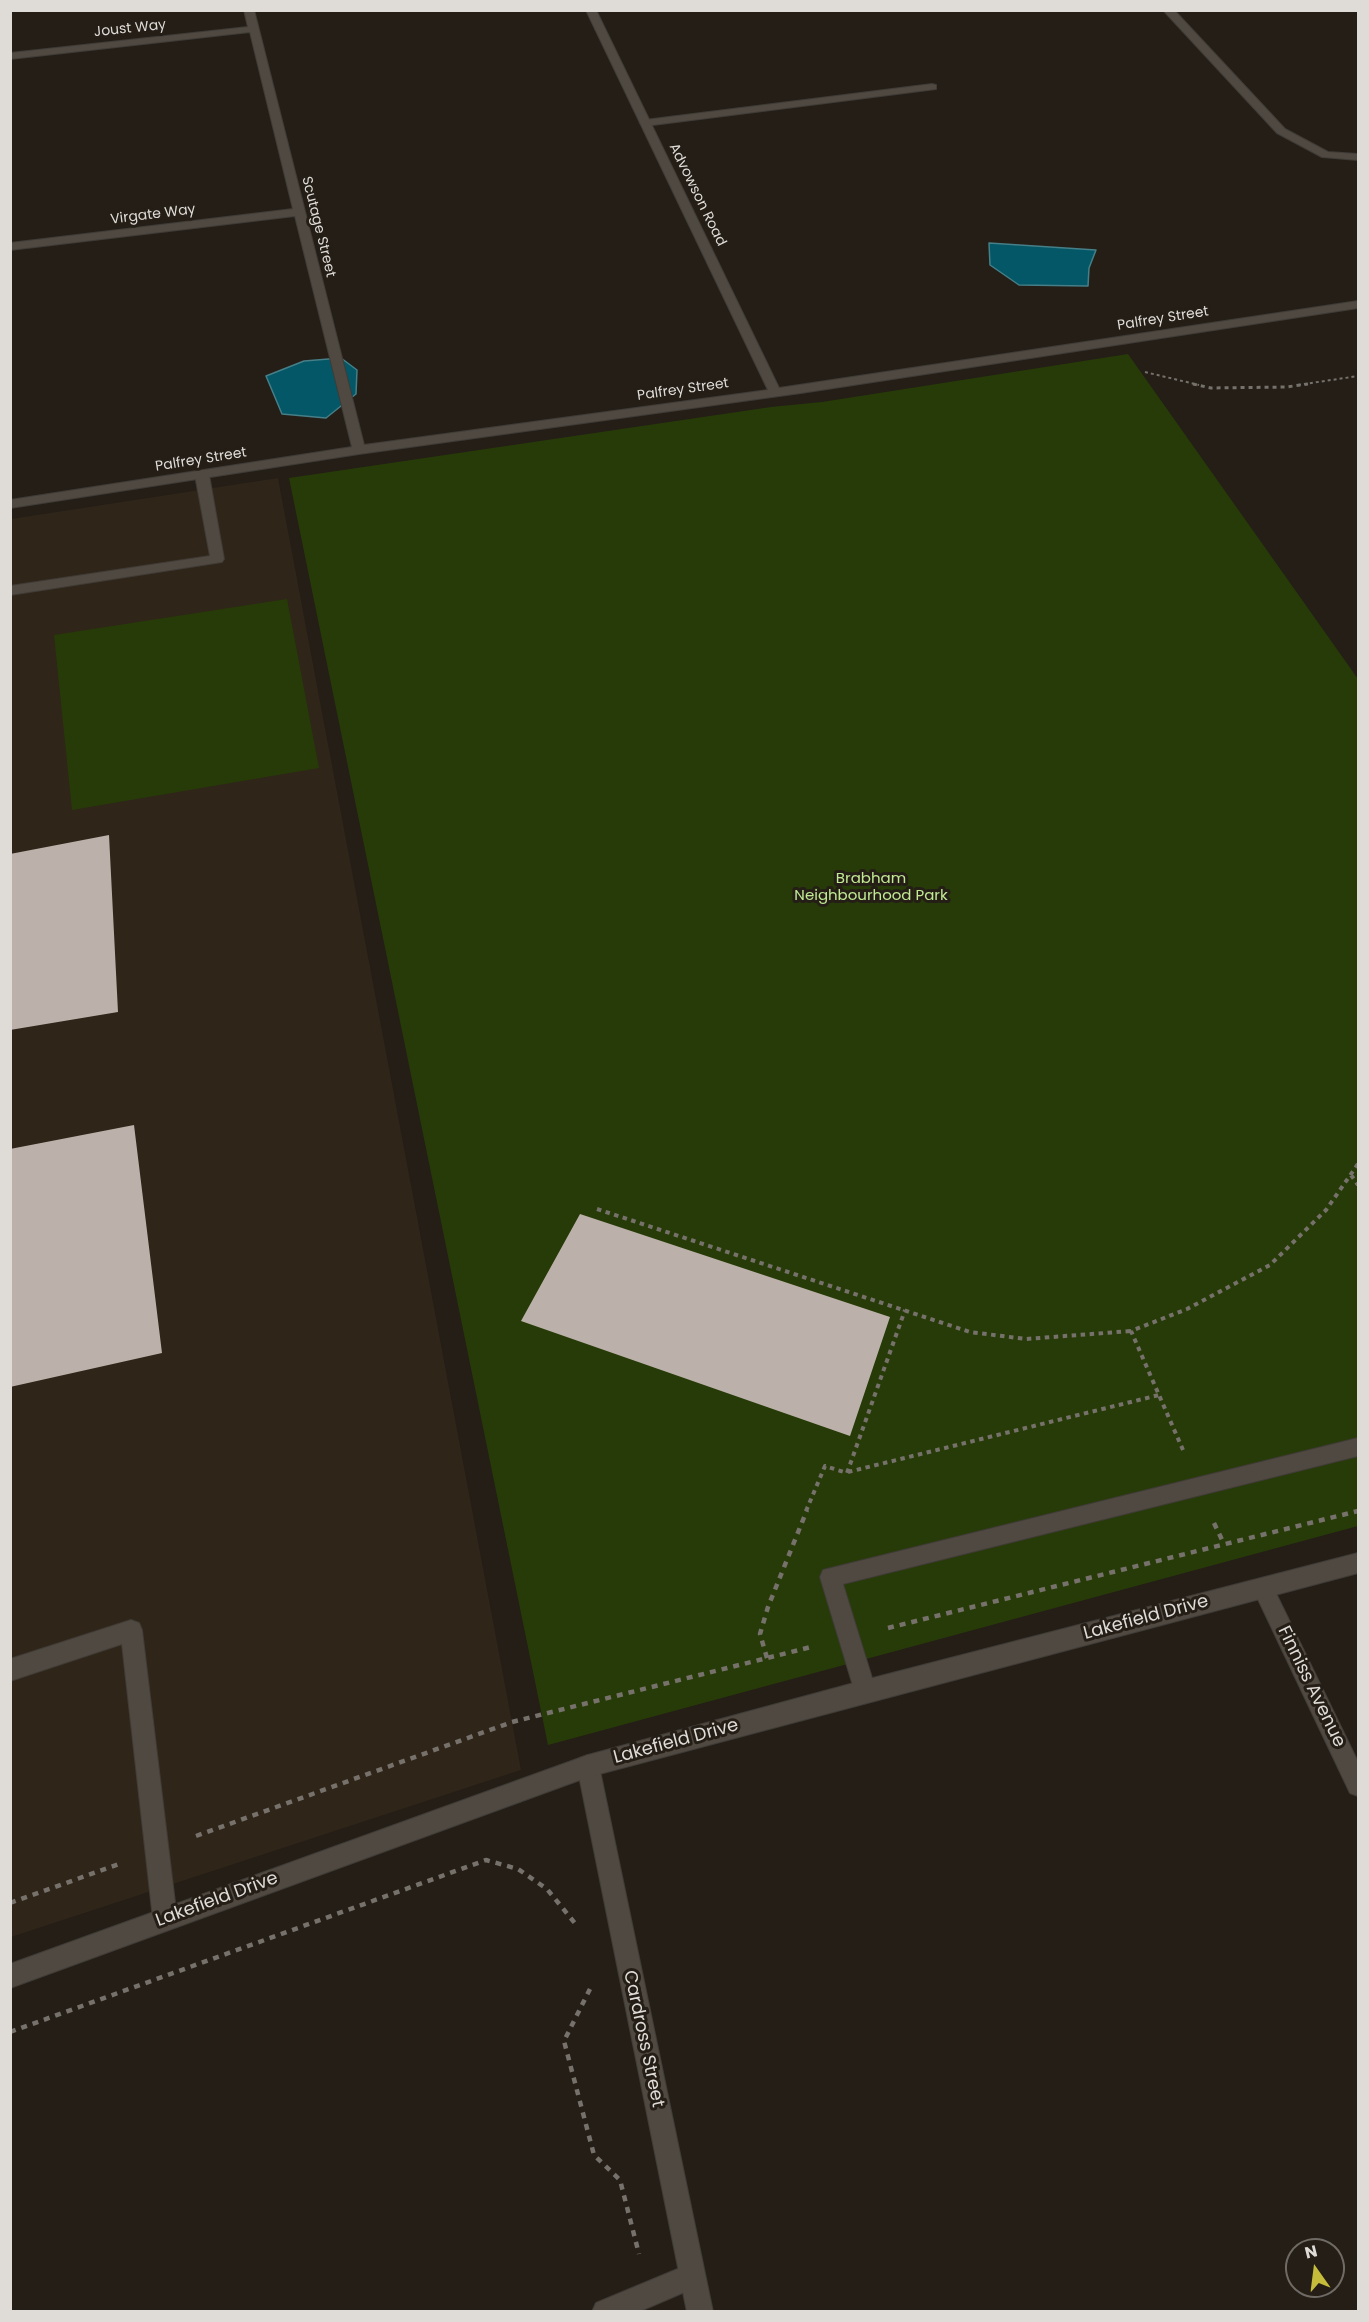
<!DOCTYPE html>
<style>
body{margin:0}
#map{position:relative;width:1369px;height:2322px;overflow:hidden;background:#241e17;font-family:Poppins,sans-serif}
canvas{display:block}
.frame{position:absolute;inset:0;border:12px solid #dfdbd6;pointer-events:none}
.north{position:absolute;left:1285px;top:2238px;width:60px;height:60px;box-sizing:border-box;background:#241e17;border:2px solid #6f6a63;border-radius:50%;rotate:346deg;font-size:16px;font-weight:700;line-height:24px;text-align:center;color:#dfdbd6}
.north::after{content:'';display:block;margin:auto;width:21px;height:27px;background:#c6bc3c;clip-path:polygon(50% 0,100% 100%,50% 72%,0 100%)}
</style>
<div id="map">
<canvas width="1369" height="2322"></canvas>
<div class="frame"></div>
<div class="north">N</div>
</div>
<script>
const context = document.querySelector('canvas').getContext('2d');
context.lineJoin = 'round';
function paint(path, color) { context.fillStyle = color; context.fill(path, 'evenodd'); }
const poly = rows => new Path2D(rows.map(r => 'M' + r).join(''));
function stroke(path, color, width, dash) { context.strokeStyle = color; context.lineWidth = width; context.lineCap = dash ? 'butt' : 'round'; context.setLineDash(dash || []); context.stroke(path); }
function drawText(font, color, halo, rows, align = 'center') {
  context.font = font + ' Poppins,sans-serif'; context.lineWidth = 6; context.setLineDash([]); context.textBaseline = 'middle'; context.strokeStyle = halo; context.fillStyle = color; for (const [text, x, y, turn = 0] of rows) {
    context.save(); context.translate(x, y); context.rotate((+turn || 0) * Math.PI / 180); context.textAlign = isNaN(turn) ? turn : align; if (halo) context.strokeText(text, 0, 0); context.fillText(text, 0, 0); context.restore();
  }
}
const built = poly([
 [278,478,521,1770,11,1937,11,519]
]);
const green = poly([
 [1128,354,1358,679,1358,1526,548,1745,289,478,771,407,822,402],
 [287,599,319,768,72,810,54,635]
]);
const water = poly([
 [989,243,1096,250,1089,268,1088,286,1019,285,990,265,989,243],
 [341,358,357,370,356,394,326,418,282,414,266,376,304,361,341,358]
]);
const building = poly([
 [109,835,118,1012,10,1030,10,854],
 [134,1125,162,1353,10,1387,10,1149],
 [580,1214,890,1317,850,1436,521,1321]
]);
const pathFar3 = poly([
 [1145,372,1199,385],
 [1298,385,1358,376]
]);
const pathFar2 = poly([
 [1193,384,1211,388,1286,387,1308,384]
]);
const pathFar1 = poly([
 [1351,1175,1358,1185],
 [597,1209,970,1332,1026,1339,1131,1331],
 [1183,1450,1131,1331,1187,1309,1270,1265,1326,1210,1358,1164],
 [848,1472,1159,1395],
 [806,1511,825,1466,847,1473,905,1310]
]);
const path = poly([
 [1214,1523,1224,1544],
 [888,1628,1358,1511],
 [767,1658,760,1634,768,1607,807,1510],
 [196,1836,512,1722,811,1647],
 [10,1903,119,1864],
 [590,1989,564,2041,594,2155,620,2180,639,2254],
 [10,2032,486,1860,518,1869,547,1889,578,1927]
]);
const lane = poly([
 [932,84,936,85,936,89,645,126,640,123,645,120,932,84],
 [202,471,209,475,224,559,222,562,10,595,10,586,210,556,195,475,202,471],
 [1358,1438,1358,1456,843,1584,876,1691,873,1699,865,1702,857,1699,820,1577,823,1570,1358,1438],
 [131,1620,139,1623,142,1630,177,1919,173,1927,165,1931,157,1927,153,1919,122,1644,10,1681,10,1659,131,1620],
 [692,2263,701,2267,705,2276,701,2285,638,2312,592,2312,596,2303,692,2263]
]);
const street = poly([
 [244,10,254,10,364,445,768,390,586,10,596,10,779,388,1358,301,1358,308,801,393,359,454,10,508,10,500,352,447,295,216,10,250,10,243,293,209,250,32,10,59,10,53,248,27,244,10],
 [1163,10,1174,10,1285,129,1328,152,1358,154,1358,160,1322,157,1277,133,1163,10],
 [1263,1578,1270,1581,1358,1762,1358,1796,1350,1793,1256,1595,1252,1588,1256,1581,1263,1578],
 [588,1755,596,1758,599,1766,713,2312,687,2312,577,1766,580,1758,588,1755]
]);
const secondary = poly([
 [1358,1553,1358,1573,588,1777,10,1988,10,1964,588,1755,865,1680,1358,1553]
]);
const farStreetnames = [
 ["Joust Way",130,29,-6],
 ["Advowson Road",697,195,64],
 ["Virgate Way",153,215,-7],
 ["Scutage Street",318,227,76],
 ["Palfrey Street",1163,319,-9],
 ["Palfrey Street",683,390,-8],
 ["Palfrey Street",201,460,-9]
];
const parkNames = [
 ["Brabham",871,879],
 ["Neighbourhood Park",871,896]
];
const nearStreetnames = [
 ["Lakefield Drive",1146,1618,-15],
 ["Finniss Avenue",1311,1687,64],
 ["Lakefield Drive",676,1742,-15],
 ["Lakefield Drive",217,1900,-20],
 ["Cardross Street",643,2039,78]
];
paint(built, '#2f2519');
paint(green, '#273b08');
paint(water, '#045766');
stroke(water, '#467f88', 1.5);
paint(building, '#bcb1aa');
stroke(lane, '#3f3b36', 2);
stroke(street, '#3f3b36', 2);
stroke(secondary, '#3f3b36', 2);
stroke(pathFar3, '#76716b', 2, [3, 3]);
stroke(pathFar2, '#76716b', 3, [4, 4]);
stroke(pathFar1, '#76716b', 4, [4.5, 4.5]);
stroke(path, '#76716b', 4.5, [6, 6]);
paint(lane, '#504941');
paint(street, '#504941');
paint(secondary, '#504941');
drawText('14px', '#dfdbd6', '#241e17', farStreetnames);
drawText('15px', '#c1ea93', '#241e17', parkNames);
drawText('18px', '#dfdbd6', '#241e17', nearStreetnames);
</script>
